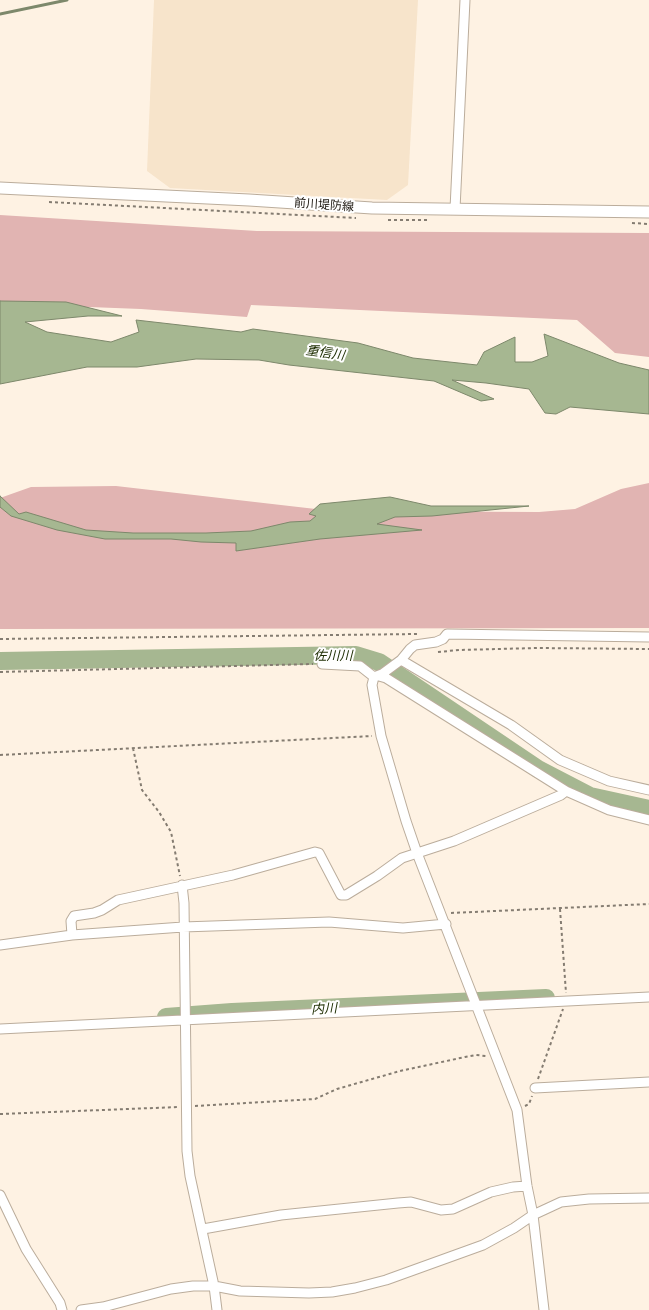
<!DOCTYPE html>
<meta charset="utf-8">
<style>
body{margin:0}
canvas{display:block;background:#fef2e3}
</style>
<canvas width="649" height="1310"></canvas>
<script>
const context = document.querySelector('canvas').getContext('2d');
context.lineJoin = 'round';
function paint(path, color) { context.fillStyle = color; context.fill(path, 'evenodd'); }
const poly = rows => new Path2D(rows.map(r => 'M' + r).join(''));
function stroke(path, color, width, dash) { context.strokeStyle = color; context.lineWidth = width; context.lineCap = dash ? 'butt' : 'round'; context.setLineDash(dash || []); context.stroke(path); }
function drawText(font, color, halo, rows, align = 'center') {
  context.font = font + ' "Public Sans","Noto Sans JP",sans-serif'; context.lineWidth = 4; context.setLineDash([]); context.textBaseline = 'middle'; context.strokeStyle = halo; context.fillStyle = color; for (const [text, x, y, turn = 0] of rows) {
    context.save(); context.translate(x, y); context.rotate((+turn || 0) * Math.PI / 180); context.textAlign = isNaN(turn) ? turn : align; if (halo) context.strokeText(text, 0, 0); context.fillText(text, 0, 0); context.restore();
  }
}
const built = poly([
 [154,0,418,0,408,185,387,200,170,188,147,171]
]);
const green = poly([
 [0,215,257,231,649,233,649,357,615,353,577,320,251,305,247,317,141,309,89,307,0,316],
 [649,483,649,628,0,629,0,498,31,487,116,486,333,511,539,512,575,509,621,489]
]);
const water = poly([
 [0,301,66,302,122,316,88,316,25,322,47,332,111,342,139,332,136,320,241,332,253,329,358,343,413,358,477,365,484,352,515,337,515,362,532,362,548,356,544,334,619,363,649,370,649,414,570,407,556,414,545,413,529,389,486,383,452,380,494,399,481,401,434,381,289,365,259,360,196,359,137,367,87,367,0,384,0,301],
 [0,496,19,514,26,512,86,530,133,533,206,533,251,531,290,522,310,521,316,516,309,514,320,504,390,497,431,506,529,506,432,516,395,517,377,524,422,530,320,539,236,551,236,543,201,542,171,539,105,539,57,530,11,516,0,507,0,496]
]);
const stream = poly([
 [0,14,67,0]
]);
const river = poly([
 [0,661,356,655,379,662,538,769,590,796,649,809],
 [166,1017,232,1012,546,998]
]);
const path = poly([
 [49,202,356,218],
 [388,220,428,220],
 [632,223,649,224],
 [0,639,418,634],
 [438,652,459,650,537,648,649,649],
 [0,672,313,664],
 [133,748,142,790,159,812,171,832,180,876],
 [0,755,372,736],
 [560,909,566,993],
 [451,913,649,904],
 [538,1079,563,1009],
 [195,1106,315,1099,337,1089,400,1071,465,1057,476,1055,486,1056],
 [525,1106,529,1104,532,1096],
 [0,1114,179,1107]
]);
const minor = poly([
 [455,209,465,0],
 [401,660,410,649,415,645,436,642,443,639,447,634,649,637],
 [322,664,360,666,374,677,372,685,381,736,406,821,417,853,517,1110,527,1186,533,1215,544,1310],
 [379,676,386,678,566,791,609,810,649,820],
 [374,677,382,674,401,660,511,725,560,760,609,781,649,790],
 [182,885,184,903,187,1151,190,1176,214,1286,217,1310],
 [72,935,71,921,74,916,94,913,102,910,118,900,233,875,315,852,319,853,341,895,346,895,377,876,402,858,454,841,561,795,566,791],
 [0,945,72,935,183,927,329,922,403,928,446,924],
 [0,1029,649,997],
 [535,1088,649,1082],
 [0,1195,26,1249,60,1303,62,1310],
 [203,1229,281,1215,398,1203,411,1202,441,1210,453,1209,491,1192,513,1187,527,1186],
 [81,1310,103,1307,171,1289,193,1286,214,1286,240,1291,309,1293,332,1292,355,1288,386,1280,483,1245,514,1228,533,1215,561,1202,589,1199,649,1198]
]);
const tertiary = poly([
 [0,188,249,200,372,208,649,212]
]);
const streetNames = [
 ["前川堤防線",324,205,4]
];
const waterNames = [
 ["重信川",325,353,8],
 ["佐川川",333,656],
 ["内川",324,1009,-3]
];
paint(built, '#f7e4cb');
paint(green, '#e1b4b2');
paint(water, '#a6b791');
stroke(water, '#7d886b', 1);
stroke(stream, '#7d886b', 3);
stroke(river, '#a6b791', 18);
stroke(minor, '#bbad9c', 11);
stroke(tertiary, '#bbad9c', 13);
stroke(path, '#847c71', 2, [3, 3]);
stroke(minor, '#fff', 9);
stroke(tertiary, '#fff', 11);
drawText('12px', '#1e1912', '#fff', streetNames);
drawText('italic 13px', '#203005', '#fff', waterNames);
</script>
